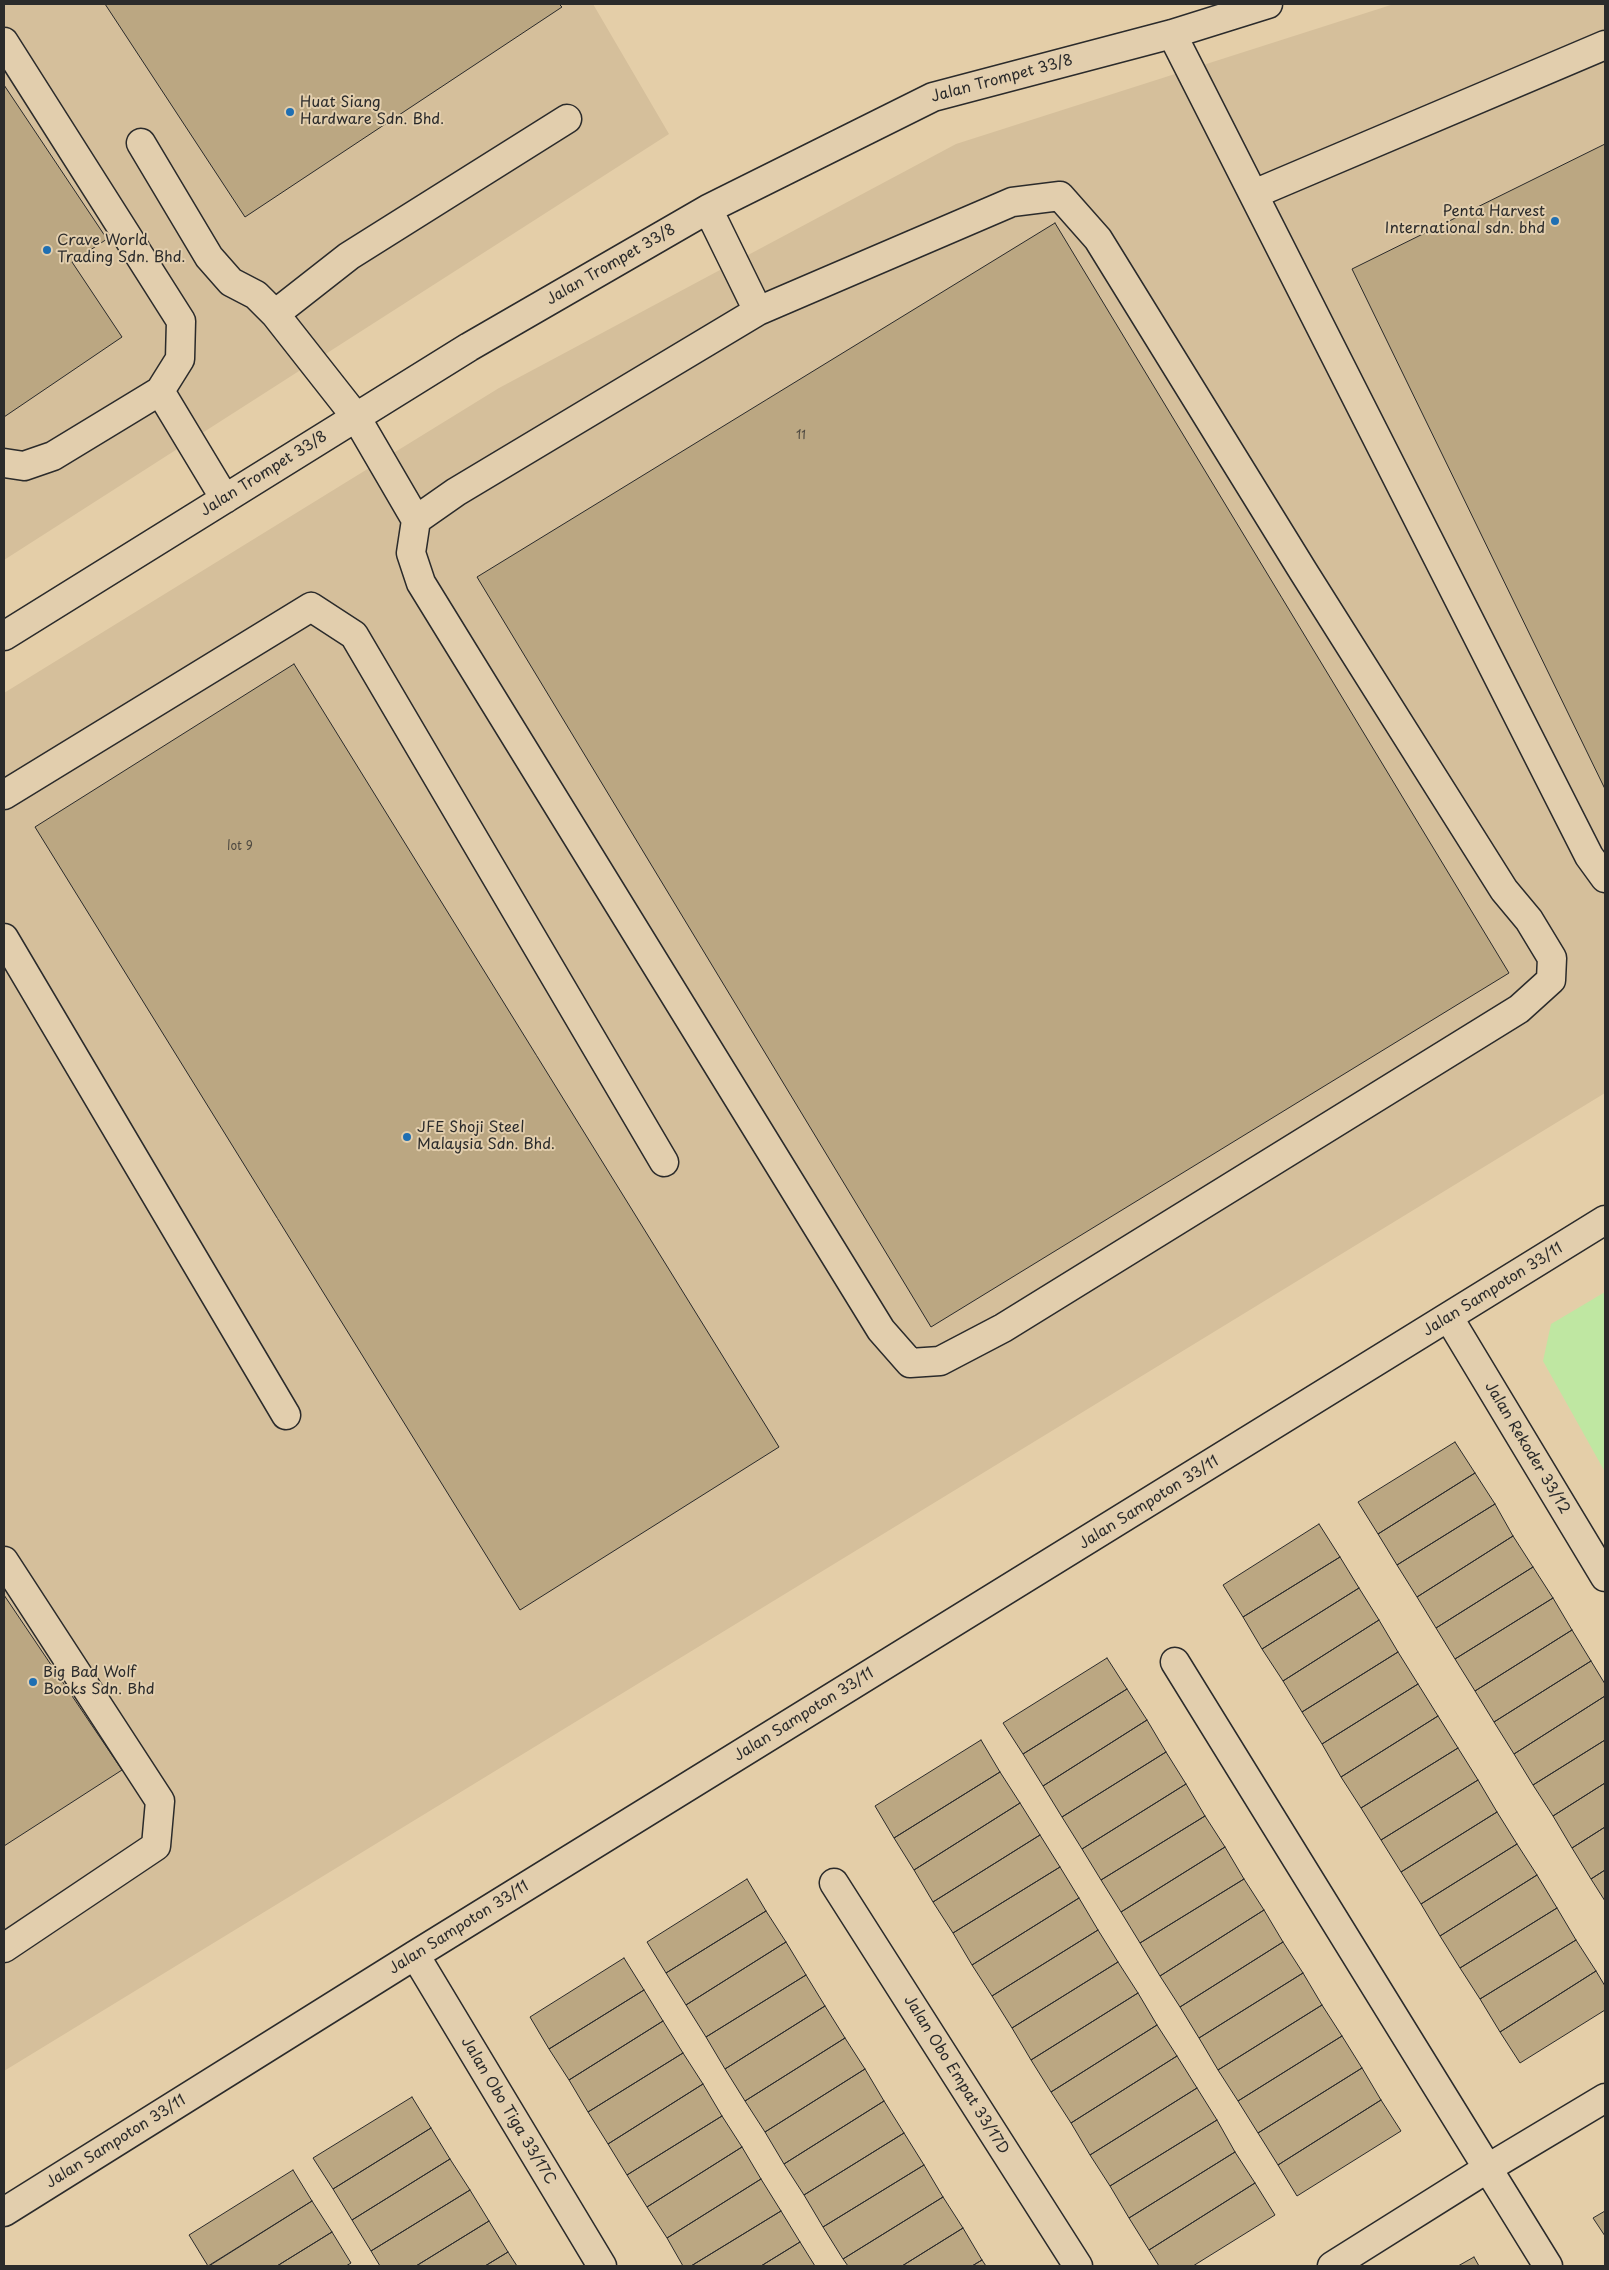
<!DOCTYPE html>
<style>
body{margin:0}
#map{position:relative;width:1609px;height:2270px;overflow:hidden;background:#e4cea8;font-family:"Playpen Sans",sans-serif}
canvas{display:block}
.frame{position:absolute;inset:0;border:5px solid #2b2b2b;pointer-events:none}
</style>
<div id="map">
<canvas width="1609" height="2270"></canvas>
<div class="frame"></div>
</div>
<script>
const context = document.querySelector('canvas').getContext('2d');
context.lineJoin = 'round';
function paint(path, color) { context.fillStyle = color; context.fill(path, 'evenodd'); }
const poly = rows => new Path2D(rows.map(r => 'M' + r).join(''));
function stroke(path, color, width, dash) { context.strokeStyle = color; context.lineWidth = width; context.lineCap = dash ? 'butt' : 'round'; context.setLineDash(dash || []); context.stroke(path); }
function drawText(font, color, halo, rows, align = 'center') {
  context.font = font + ' "Playpen Sans",sans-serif'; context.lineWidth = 4; context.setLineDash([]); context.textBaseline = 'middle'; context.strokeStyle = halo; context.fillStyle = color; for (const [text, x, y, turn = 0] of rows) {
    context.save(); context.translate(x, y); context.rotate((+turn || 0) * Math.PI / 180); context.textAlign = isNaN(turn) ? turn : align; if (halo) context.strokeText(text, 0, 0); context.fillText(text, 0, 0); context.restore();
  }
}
const built = poly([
 [4,4,593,4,669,134,4,560],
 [1394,4,1605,4,1605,1093,4,2071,4,693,499,388,956,144]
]);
const green = poly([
 [1605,1292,1605,1472,1543,1361,1551,1324]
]);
const building = poly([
 [105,4,559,4,562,7,245,217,105,4],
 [4,85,107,239,72,262,122,337,4,417,4,85],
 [1605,144,1605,789,1352,269,1605,144],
 [1055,223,1509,973,931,1327,477,577,1055,223],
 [294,664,779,1447,520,1610,35,827,294,664],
 [1455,1442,1475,1473,1378,1534,1358,1502,1455,1442],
 [1475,1473,1495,1504,1397,1565,1378,1534,1475,1473],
 [1495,1504,1513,1536,1417,1597,1397,1565,1495,1504],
 [1319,1524,1340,1557,1243,1617,1223,1585,1319,1524],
 [1513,1536,1533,1567,1436,1628,1417,1597,1513,1536],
 [1340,1557,1359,1588,1262,1649,1243,1617,1340,1557],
 [1533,1567,1553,1598,1455,1659,1436,1628,1533,1567],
 [1359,1588,1379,1620,1283,1681,1262,1649,1359,1588],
 [4,1595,122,1770,4,1846,4,1595],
 [1553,1598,1572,1630,1475,1691,1455,1659,1553,1598],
 [1379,1620,1398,1652,1302,1712,1283,1681,1379,1620],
 [1572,1630,1591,1661,1494,1722,1475,1691,1572,1630],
 [1398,1652,1418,1684,1322,1744,1302,1712,1398,1652],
 [1107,1658,1127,1689,1023,1754,1003,1723,1107,1658],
 [1591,1661,1605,1684,1605,1696,1514,1754,1494,1722,1591,1661],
 [1418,1684,1438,1716,1341,1777,1322,1744,1418,1684],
 [1127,1689,1147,1720,1043,1786,1023,1754,1127,1689],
 [1605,1696,1605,1740,1533,1785,1514,1754,1605,1696],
 [1438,1716,1458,1748,1361,1808,1341,1777,1438,1716],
 [1147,1720,1166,1752,1062,1817,1043,1786,1147,1720],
 [981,1740,1000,1772,894,1838,875,1806,981,1740],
 [1605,1740,1605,1783,1553,1816,1533,1785,1605,1740],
 [1458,1748,1478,1780,1381,1840,1361,1808,1458,1748],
 [1166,1752,1186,1784,1082,1849,1062,1817,1166,1752],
 [1000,1772,1020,1803,914,1870,894,1838,1000,1772],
 [1478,1780,1497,1812,1401,1872,1381,1840,1478,1780],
 [1605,1783,1605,1827,1572,1848,1553,1816,1605,1783],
 [1186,1784,1205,1816,1101,1880,1082,1849,1186,1784],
 [1020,1803,1040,1835,933,1902,914,1870,1020,1803],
 [1497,1812,1517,1844,1421,1904,1401,1872,1497,1812],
 [1205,1816,1225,1847,1121,1912,1101,1880,1205,1816],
 [1605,1827,1605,1870,1591,1879,1572,1848,1605,1827],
 [1040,1835,1060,1867,953,1933,933,1902,1040,1835],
 [1517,1844,1537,1875,1440,1936,1421,1904,1517,1844],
 [1225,1847,1244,1879,1140,1943,1121,1912,1225,1847],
 [1060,1867,1079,1898,972,1965,953,1933,1060,1867],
 [1605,1870,1605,1901,1591,1879,1605,1870],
 [1537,1875,1557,1908,1460,1968,1440,1936,1537,1875],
 [747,1879,766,1911,666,1973,647,1942,747,1879],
 [1244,1879,1264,1910,1160,1976,1140,1943,1244,1879],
 [1079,1898,1098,1930,992,1996,972,1965,1079,1898],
 [1557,1908,1576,1940,1480,1999,1460,1968,1557,1908],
 [1264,1910,1283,1942,1180,2007,1160,1976,1264,1910],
 [766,1911,786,1942,686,2005,666,1973,766,1911],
 [1098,1930,1118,1962,1012,2028,992,1996,1098,1930],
 [1576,1940,1596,1971,1500,2032,1480,1999,1576,1940],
 [786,1942,806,1975,706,2037,686,2005,786,1942],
 [1283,1942,1303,1973,1199,2038,1180,2007,1283,1942],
 [624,1958,644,1990,549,2049,530,2017,624,1958],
 [1118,1962,1138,1993,1031,2060,1012,2028,1118,1962],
 [1596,1971,1605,1986,1605,2010,1520,2063,1500,2032,1596,1971],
 [1303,1973,1322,2005,1218,2070,1199,2038,1303,1973],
 [806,1975,825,2006,725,2069,706,2037,806,1975],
 [644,1990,663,2021,569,2080,549,2049,644,1990],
 [1138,1993,1157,2025,1051,2092,1031,2060,1138,1993],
 [1322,2005,1342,2036,1238,2101,1218,2070,1322,2005],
 [825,2006,845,2038,745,2101,725,2069,825,2006],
 [663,2021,683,2053,588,2112,569,2080,663,2021],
 [1157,2025,1177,2056,1071,2123,1051,2092,1157,2025],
 [1342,2036,1362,2068,1258,2133,1238,2101,1342,2036],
 [845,2038,865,2069,765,2132,745,2101,845,2038],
 [683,2053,703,2084,608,2144,588,2112,683,2053],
 [1177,2056,1197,2088,1090,2155,1071,2123,1177,2056],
 [1362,2068,1381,2100,1278,2165,1258,2133,1362,2068],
 [865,2069,884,2101,784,2164,765,2132,865,2069],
 [703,2084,722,2116,627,2175,608,2144,703,2084],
 [1197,2088,1217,2120,1110,2186,1090,2155,1197,2088],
 [412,2097,431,2128,333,2189,313,2158,412,2097],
 [1381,2100,1401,2131,1297,2196,1278,2165,1381,2100],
 [884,2101,904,2133,804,2195,784,2164,884,2101],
 [722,2116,742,2147,647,2207,627,2175,722,2116],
 [1217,2120,1235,2152,1129,2218,1110,2186,1217,2120],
 [431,2128,450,2159,352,2220,333,2189,431,2128],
 [904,2133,924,2165,823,2227,804,2195,904,2133],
 [742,2147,761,2179,667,2238,647,2207,742,2147],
 [1235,2152,1255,2183,1149,2250,1129,2218,1235,2152],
 [450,2159,470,2190,371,2251,352,2220,450,2159],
 [924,2165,943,2197,843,2259,823,2227,924,2165],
 [293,2170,312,2201,208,2266,189,2235,293,2170],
 [761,2179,781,2211,691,2266,683,2266,667,2238,761,2179],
 [1255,2183,1275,2215,1193,2266,1159,2266,1149,2250,1255,2183],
 [470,2190,489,2221,416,2266,380,2266,371,2251,470,2190],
 [943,2197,963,2228,902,2266,848,2266,843,2259,943,2197],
 [312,2201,332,2232,277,2266,209,2266,312,2201],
 [781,2211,800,2242,761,2266,691,2266,781,2211],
 [1605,2211,1605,2236,1593,2218,1605,2211],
 [489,2221,508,2252,485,2266,416,2266,489,2221],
 [963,2228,982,2260,972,2266,902,2266,963,2228],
 [332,2232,351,2263,346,2266,277,2266,332,2232],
 [800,2242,815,2266,761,2266,800,2242],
 [508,2252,517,2266,485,2266,508,2252],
 [1474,2257,1479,2266,1458,2266,1474,2257],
 [982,2260,986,2266,972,2266,982,2260]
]);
const minor = poly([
 [1172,34,1589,856,1605,878],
 [4,42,181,321,180,359,160,391,225,499],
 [141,143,209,257,231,282,256,295,275,314],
 [1254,194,1605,45],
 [708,209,758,311],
 [4,463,24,466,53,456,160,391],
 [416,520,456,492,758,311,1012,202,1060,196,1098,239,1303,571,1504,890,1529,920,1552,958,1551,980,1519,1009,1003,1328,940,1361,910,1363,881,1330,421,583,411,553,416,520,356,417,275,314,349,256,567,119],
 [4,636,469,347,708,209,933,97,1172,34,1268,4],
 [4,795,311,607,354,635,664,1162],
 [4,938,286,1415],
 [1449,1318,1605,1577],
 [4,1561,160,1801,156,1846,4,1948],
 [1175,1662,1548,2266],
 [834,1883,1078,2266],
 [415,1955,602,2266],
 [4,2212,415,1955,1605,1220],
 [1332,2266,1488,2168,1605,2098]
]);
const markers = [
 [290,112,5,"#1f6fb2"],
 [1555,221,5,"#1f6fb2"],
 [47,250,5,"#1f6fb2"],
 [407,1137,5,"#1f6fb2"],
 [33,1682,5,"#1f6fb2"]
];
const numberNames = [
 ["11",801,436],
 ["lot 9",240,847]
];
const streetNames = [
 ["Jalan Trompet 33/8",1002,79,-15],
 ["Jalan Trompet 33/8",611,265,-30],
 ["Jalan Trompet 33/8",264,474,-32],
 ["Jalan Sampoton 33/11",1493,1290,-32],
 ["Jalan Rekoder 33/12",1527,1448,59],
 ["Jalan Sampoton 33/11",1149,1503,-32],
 ["Jalan Sampoton 33/11",804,1715,-32],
 ["Jalan Sampoton 33/11",459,1928,-32],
 ["Jalan Obo Empat 33/17D",956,2075,58],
 ["Jalan Obo Tiga 33/17C",508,2111,59],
 ["Jalan Sampoton 33/11",116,2142,-32]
];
const poiNames = [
 ["Huat Siang",300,103],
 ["Hardware Sdn. Bhd.",300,120],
 ["Penta Harvest",1545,212,"right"],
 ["International sdn. bhd",1545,229,"right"],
 ["Crave World",57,241],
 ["Trading Sdn. Bhd.",57,258],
 ["JFE Shoji Steel",417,1128],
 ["Malaysia Sdn. Bhd.",417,1145],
 ["Big Bad Wolf",43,1673],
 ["Books Sdn. Bhd",43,1690]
];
paint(built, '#d5bf9b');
paint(green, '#bfe7a2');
paint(building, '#bba782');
stroke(building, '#2b2b2b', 1);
stroke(minor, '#2b2b2b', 31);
stroke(minor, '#e2cead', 28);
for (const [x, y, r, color] of markers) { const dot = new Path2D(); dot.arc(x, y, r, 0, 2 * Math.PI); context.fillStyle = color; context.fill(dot); stroke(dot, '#e2cead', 2); }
drawText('12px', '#4f4a41', null, numberNames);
drawText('15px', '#2b2b2b', '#e2cead', streetNames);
drawText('15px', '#2b2b2b', '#e2cead', poiNames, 'left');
</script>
